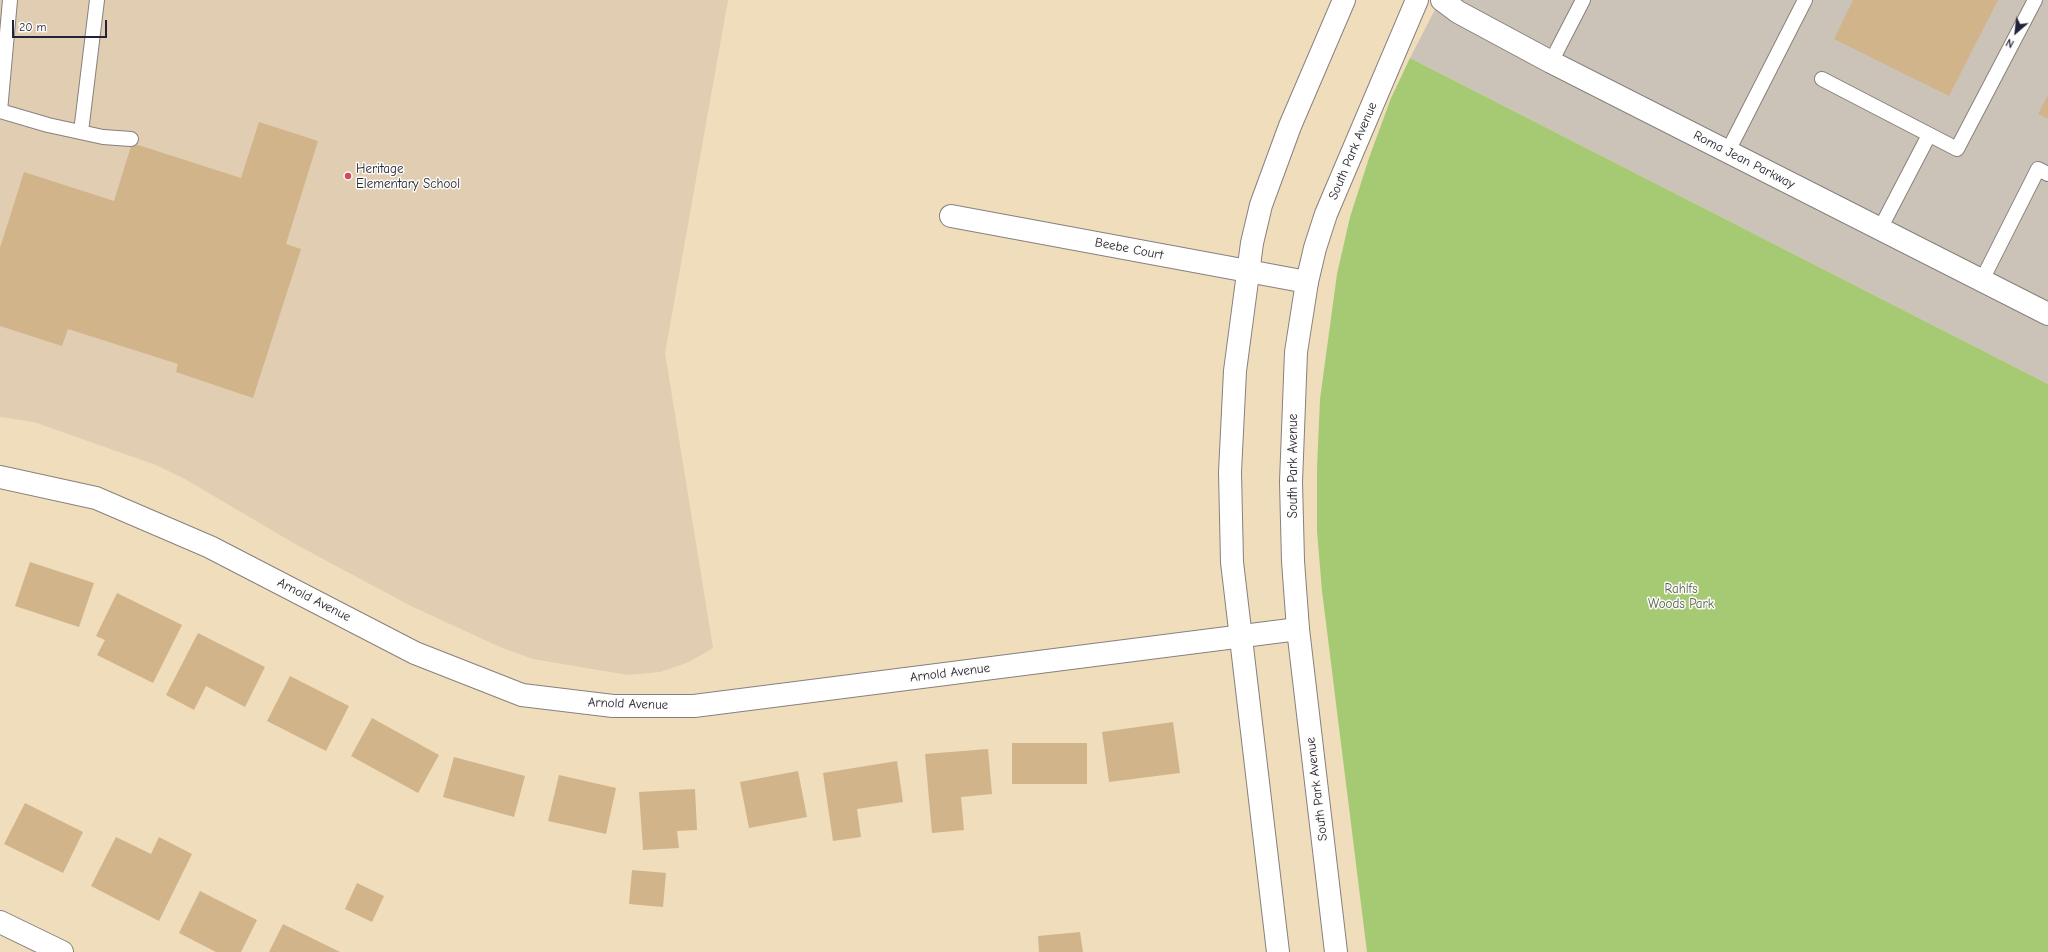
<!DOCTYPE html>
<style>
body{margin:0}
#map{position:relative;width:2048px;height:952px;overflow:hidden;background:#efddbc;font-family:"Comic Neue",sans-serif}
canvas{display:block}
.north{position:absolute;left:1996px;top:12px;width:40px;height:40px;-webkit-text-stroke:3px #fdfcf7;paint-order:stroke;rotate:208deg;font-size:11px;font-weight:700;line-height:16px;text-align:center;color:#22223b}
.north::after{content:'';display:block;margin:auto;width:14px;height:18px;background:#22223b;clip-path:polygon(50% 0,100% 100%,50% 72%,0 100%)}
.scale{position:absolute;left:12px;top:20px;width:95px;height:18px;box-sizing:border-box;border:2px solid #22223b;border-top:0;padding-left:5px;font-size:12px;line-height:14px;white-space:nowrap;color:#22223b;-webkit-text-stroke:3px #fdfcf7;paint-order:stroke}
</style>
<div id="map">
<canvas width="2048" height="952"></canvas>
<div class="north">N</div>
<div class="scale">20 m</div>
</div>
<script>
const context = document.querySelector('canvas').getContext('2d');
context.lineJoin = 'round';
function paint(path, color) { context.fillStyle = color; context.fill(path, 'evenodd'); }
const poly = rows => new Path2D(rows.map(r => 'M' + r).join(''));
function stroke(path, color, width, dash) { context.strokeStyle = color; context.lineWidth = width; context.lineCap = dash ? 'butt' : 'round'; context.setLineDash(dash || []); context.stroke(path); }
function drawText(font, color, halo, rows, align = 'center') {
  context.font = font + ' "Comic Neue",sans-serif'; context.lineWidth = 3; context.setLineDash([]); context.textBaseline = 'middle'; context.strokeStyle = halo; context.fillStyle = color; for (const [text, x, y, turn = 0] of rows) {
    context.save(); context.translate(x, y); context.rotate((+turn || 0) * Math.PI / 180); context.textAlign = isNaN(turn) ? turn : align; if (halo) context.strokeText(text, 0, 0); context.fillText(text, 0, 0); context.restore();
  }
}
const built = poly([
 [0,0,728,0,665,353,713,648,689,662,660,672,628,675,533,659,500,647,411,606,297,545,185,479,156,465,34,422,0,417]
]);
const industrial = poly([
 [1440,0,2048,0,2048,384,1410,58]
]);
const green = poly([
 [1410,58,2048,384,2048,952,1367,952,1322,591,1317,531,1317,468,1320,399,1337,274,1350,217,1369,158,1391,98]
]);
const building = poly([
 [1853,0,1998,0,1949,96,1834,39],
 [2048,95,2048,119,2038,114],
 [259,122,318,141,286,244,301,249,253,398,176,372,178,364,68,329,62,346,0,326,0,248,24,172,114,201,132,143,241,178],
 [30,562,94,583,79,627,15,606],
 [117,593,182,625,153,683,97,655,105,640,96,636],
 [198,633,265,667,245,707,206,686,194,710,166,695],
 [290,676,349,706,326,751,267,721],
 [372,718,439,755,418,793,351,756],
 [1173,722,1180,773,1109,782,1102,732],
 [1012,743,1087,743,1087,784,1012,784],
 [988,749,992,794,961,797,964,830,932,833,925,754],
 [454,757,525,776,514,817,443,797],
 [897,761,903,802,857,809,861,837,833,841,823,773],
 [798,771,807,817,749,828,740,782],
 [559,775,616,788,606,834,548,821],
 [695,789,697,830,677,831,679,848,643,850,639,792],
 [25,803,83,832,63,873,4,844],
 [116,837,151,854,159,837,192,854,159,921,91,886],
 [632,870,666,873,663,907,629,904],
 [357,883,384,896,372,922,345,909],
 [200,891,257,920,241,952,216,952,179,933],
 [283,924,340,952,269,952],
 [1080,932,1083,952,1039,952,1038,936]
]);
const service = poly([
 [1551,62,1583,0],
 [1822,79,1957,149,2035,0],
 [0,111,48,125,103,137,131,139],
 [0,111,10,0],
 [81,132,97,0],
 [1728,151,1805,0],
 [1880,229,1929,135],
 [1982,280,2038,169,2048,174]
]);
const minor = poly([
 [1442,0,1458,12,1551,62,2048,314],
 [951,216,1307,282],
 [0,477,96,498,210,547,415,653,522,695,613,706,694,706,1298,629],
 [0,922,62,952]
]);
const tertiary = poly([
 [1278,952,1232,562,1230,472,1235,371,1252,243,1261,205,1290,126,1344,0],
 [1336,952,1298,629,1293,561,1291,482,1296,352,1307,282,1315,248,1326,214,1417,0]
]);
const markers = [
 [348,176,4,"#d1495b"]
];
const streetNames = [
 ["South Park Avenue",1353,151,-67],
 ["Roma Jean Parkway",1744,160,27],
 ["Beebe Court",1129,249,11],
 ["South Park Avenue",1293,466,-90],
 ["Arnold Avenue",314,600,27],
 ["Arnold Avenue",950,673,-7],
 ["Arnold Avenue",628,704,2],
 ["South Park Avenue",1317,789,-97]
];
const poiNames = [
 ["Heritage",356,169],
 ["Elementary School",356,184]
];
const parkNames = [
 ["Rahlfs",1681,589],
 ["Woods Park",1681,604]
];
paint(built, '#e0cdb2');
paint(industrial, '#cbc3b8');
paint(green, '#a6ca74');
paint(building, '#d2b48b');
stroke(service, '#88807c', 16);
stroke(minor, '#88807c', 24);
stroke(tertiary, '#88807c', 24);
stroke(service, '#fff', 14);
stroke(minor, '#fff', 22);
stroke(tertiary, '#fff', 22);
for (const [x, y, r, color] of markers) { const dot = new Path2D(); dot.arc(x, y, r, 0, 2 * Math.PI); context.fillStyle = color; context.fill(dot); stroke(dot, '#fdfcf7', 1.5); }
drawText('13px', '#22223b', '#fdfcf7', streetNames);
drawText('13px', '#22223b', '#fdfcf7', poiNames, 'left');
drawText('13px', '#505d4f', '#fdfcf7', parkNames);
</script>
